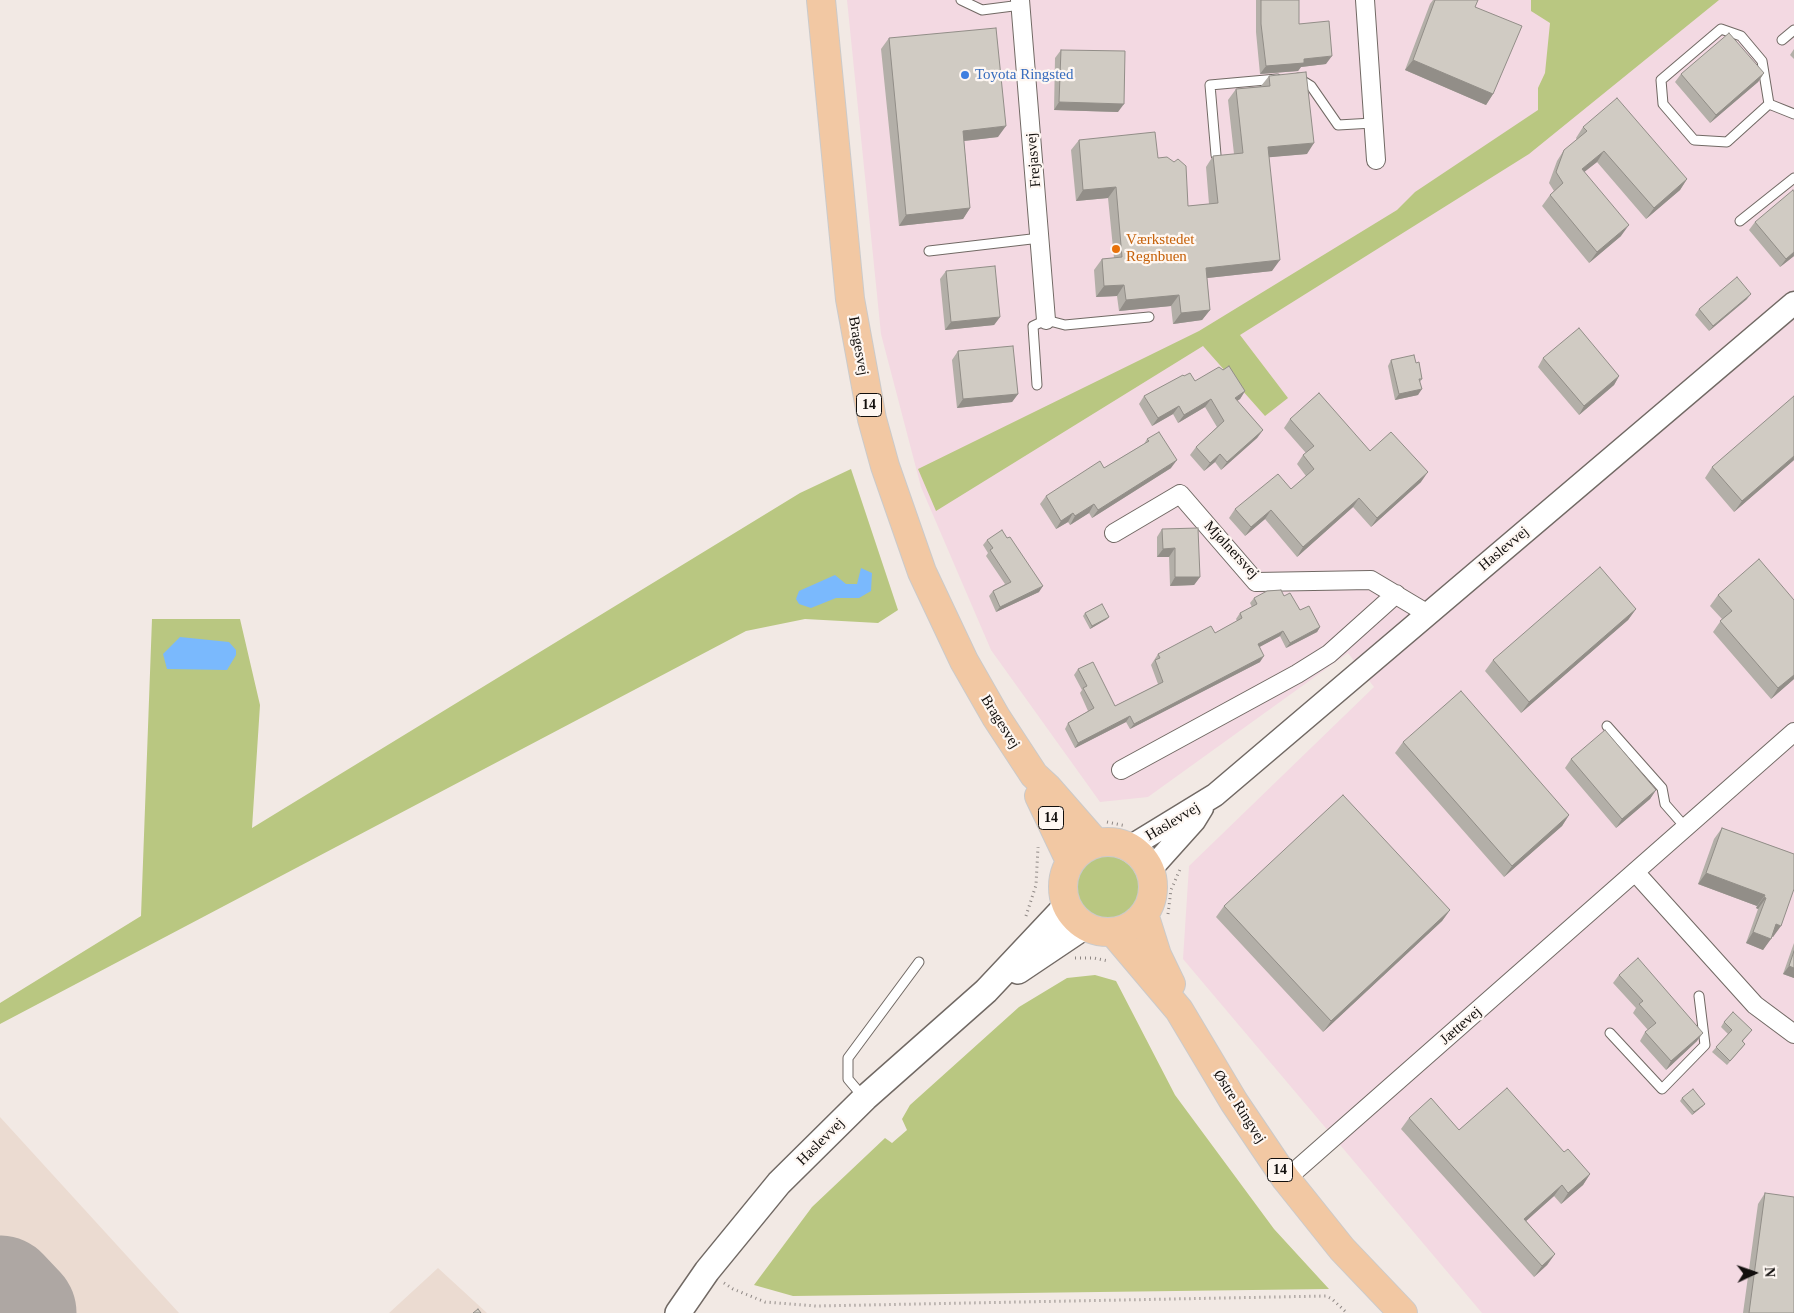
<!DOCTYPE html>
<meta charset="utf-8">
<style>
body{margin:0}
#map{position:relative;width:1794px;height:1313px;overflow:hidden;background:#f2e9e4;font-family:Georgia,serif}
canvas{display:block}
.north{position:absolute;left:1729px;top:1248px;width:50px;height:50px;-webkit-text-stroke:4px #fef7f2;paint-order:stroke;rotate:87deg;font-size:14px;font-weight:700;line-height:20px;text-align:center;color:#120f0d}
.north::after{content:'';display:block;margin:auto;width:18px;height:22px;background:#120f0d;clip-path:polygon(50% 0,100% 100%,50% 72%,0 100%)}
</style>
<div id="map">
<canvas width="1794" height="1313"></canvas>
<div class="north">N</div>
</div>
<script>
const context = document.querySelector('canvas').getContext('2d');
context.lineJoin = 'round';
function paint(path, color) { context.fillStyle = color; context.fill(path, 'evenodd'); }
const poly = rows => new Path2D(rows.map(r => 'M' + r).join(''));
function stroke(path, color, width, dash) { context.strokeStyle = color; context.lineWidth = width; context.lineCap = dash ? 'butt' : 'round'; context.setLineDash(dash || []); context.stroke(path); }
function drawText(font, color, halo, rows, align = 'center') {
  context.font = font + ' Georgia,serif'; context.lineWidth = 4.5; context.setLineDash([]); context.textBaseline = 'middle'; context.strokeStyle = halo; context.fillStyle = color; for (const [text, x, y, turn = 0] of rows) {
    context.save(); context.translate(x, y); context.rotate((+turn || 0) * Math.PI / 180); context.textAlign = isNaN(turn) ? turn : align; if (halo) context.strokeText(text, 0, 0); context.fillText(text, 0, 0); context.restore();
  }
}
const industrial = poly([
 [847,0,1794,0,1794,1313,1482,1313,1183,959,1189,866,1374,687,1348,653,1148,797,1100,802,991,650,921,487,881,334]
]);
const built = poly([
 [0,1117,179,1313,0,1313],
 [438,1268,487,1313,389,1313]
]);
const green = poly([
 [1531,0,1719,0,1529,154,1240,335,1288,398,1265,416,1203,346,936,511,918,469,1199,331,1397,210,1415,192,1538,110,1538,88,1545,73,1550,23,1531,11],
 [851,469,898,610,878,623,805,619,746,631,0,1024,0,1003,141,916,152,619,240,619,260,705,252,828,800,493],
 '1075 888a32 32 0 1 1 64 0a32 32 0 1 1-64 0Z',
 [1095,975,1116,981,1175,1095,1274,1229,1329,1289,793,1296,754,1285,812,1207,885,1138,892,1143,907,1130,902,1119,910,1105,1019,1007,1067,978]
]);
const water = poly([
 [861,568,872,573,871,591,859,598,836,598,811,608,799,604,796,599,799,591,835,575,846,584,857,584],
 [180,637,229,642,236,650,236,655,227,670,167,669,163,654]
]);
const runway = poly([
 [0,1295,17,1313]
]);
const path = poly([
 [1107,822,1126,826],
 [1168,914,1171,890,1181,867],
 [1026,916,1036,885,1038,847],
 [1075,958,1094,958,1108,961],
 [724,1283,733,1289,765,1302,816,1306,1326,1296,1332,1299,1347,1313]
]);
const service = poly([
 [961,0,982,10,1021,5],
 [1721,29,1741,36,1762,61,1769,104,1727,142,1694,140,1663,104,1661,80,1721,29],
 [1782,40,1794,30],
 [1298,78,1311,86,1338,125,1373,123],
 [1769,104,1794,114],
 [1216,155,1210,85,1277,79],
 [1740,221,1794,178],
 [929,251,1040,238],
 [1037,385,1033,326,1046,320,1065,325,1149,317],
 [1607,726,1662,788,1665,804,1686,828],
 [1610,1033,1662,1089,1705,1045,1699,996],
 [864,1098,848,1079,848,1058,919,962]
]);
const minor = poly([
 [1020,0,1046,320],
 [1365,0,1376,160],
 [1114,533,1180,494,1256,582,1371,580,1428,614],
 [1121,770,1297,674,1329,654,1396,594],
 [1635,872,1755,1005,1794,1034],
 [1286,1179,1794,732]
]);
const tertiary = poly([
 [1130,847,1215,795,1794,303],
 [1150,870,1194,821,1202,808]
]);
const secondary = poly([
 [1018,971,1085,926],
 [678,1313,707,1271,779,1183,865,1098,986,991,1066,906]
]);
const primary = poly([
 [821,0,850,299,872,419,885,466,922,572,964,661,996,717,1034,775,1047,787,1096,843],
 [1039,796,1070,861],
 '1063 887a45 45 0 1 1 90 0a45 45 0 1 1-90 0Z',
 [1144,914,1157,955,1171,984],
 [1113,932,1179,1010,1234,1102,1286,1179,1342,1249,1403,1313]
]);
const wall = poly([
 [1256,0,1299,0,1299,24,1326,64,1301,67,1298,71,1260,74,1256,32],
 [1433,0,1478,0,1475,7,1493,94,1486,105,1405,70,1430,4],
 [889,38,998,137,964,141,970,208,963,219,899,226,881,49],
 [1794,49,1794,59,1790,55],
 [1061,50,1118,112,1054,110,1055,58],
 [1764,73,1758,82,1710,123,1675,82,1681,74],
 [1269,76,1307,154,1269,157,1272,271,1207,278,1210,310,1202,320,1173,324,1171,306,1119,311,1117,296,1096,297,1094,270,1102,259,1114,258,1108,198,1076,201,1071,150,1079,140,1158,158,1188,206,1209,204,1206,167,1213,156,1234,154,1228,100,1236,89,1261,86],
 [1583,127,1687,179,1680,190,1646,219,1597,162,1584,172,1621,236,1589,263,1542,206,1550,195,1554,191,1549,183,1557,161,1564,150,1577,140,1576,138],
 [1755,222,1794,256,1780,267,1749,230],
 [946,271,1000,317,994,325,945,330,940,279],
 [1747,299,1709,331,1695,315,1699,309],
 [958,351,1018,394,1012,402,957,408,952,360],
 [1543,358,1619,376,1614,385,1579,415,1538,367],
 [1391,360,1416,363,1422,379,1420,382,1418,395,1395,400,1388,366],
 [1184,376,1195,381,1245,391,1240,399,1237,401,1263,430,1257,438,1221,470,1215,462,1204,471,1190,455,1196,447,1217,427,1205,407,1178,423,1173,414,1152,426,1139,404,1144,396],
 [1290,419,1370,451,1421,482,1371,527,1353,507,1297,557,1265,519,1245,536,1229,518,1235,509,1291,489,1306,476,1297,464,1303,455,1306,453,1284,428],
 [1147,439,1171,468,1092,518,1089,513,1070,525,1068,522,1056,529,1040,504,1046,496,1104,468,1144,444],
 [1794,460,1734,512,1705,478,1712,467],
 [1162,529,1200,577,1194,585,1170,586,1169,557,1157,557,1157,537],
 [987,540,1039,592,996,612,989,596,993,591,1005,584,986,556,988,553,983,545],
 [1718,595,1794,600,1794,679,1771,699,1713,632,1722,619,1710,606],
 [1284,596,1300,610,1320,627,1317,632,1286,648,1280,636,1259,647,1260,662,1130,729,1126,722,1075,748,1065,729,1068,723,1088,711,1080,693,1082,690,1074,675,1078,669,1115,706,1158,684,1151,665,1158,654,1215,633,1237,621,1236,619,1240,613,1252,607,1250,603,1254,598],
 [1636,609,1628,620,1521,713,1485,671,1493,660],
 [1085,613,1107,619,1090,629,1083,616],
 [1403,742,1569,815,1562,826,1504,877,1395,753],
 [1571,759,1656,790,1650,799,1616,828,1565,768],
 [1722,828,1794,854,1773,937,1772,936,1763,950,1746,943,1758,909,1756,908,1757,906,1698,884,1714,839],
 [1224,906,1450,910,1442,921,1323,1032,1216,917],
 [1794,943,1794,978,1783,974],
 [1619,975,1697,1041,1666,1070,1640,1041,1645,1032,1648,1030,1633,1013,1636,1008,1613,983],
 [1724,1022,1752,1030,1743,1041,1745,1044,1742,1048,1727,1065,1712,1052,1728,1034,1721,1027],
 [1682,1098,1703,1106,1692,1115,1680,1101],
 [1409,1118,1459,1130,1564,1152,1590,1174,1583,1185,1561,1204,1554,1196,1526,1221,1555,1254,1547,1265,1534,1277,1401,1129],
 [1765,1193,1794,1313,1743,1313,1758,1204]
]);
const shadedWall = poly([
 [1332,56,1326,64,1301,67,1298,71,1260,74,1266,66,1304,59],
 [1413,60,1493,94,1486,105,1405,70],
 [1764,73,1758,82,1710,123,1716,115],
 [1059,102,1124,104,1118,112,1054,110],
 [1006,126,998,137,955,142,963,131],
 [1314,143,1307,154,1261,158,1268,147],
 [1604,151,1597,162,1574,180,1582,169],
 [1687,179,1680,190,1646,219,1654,208],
 [1116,187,1108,198,1076,201,1083,190],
 [970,208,963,219,899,226,906,215],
 [1629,225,1621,236,1589,263,1597,252],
 [1794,252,1794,256,1780,267,1786,259],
 [1280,260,1272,271,1198,279,1206,268],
 [1124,285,1117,296,1096,297,1104,286],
 [1751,294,1747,299,1709,331,1713,326],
 [1179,295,1171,306,1119,311,1126,300],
 [1210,310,1202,320,1173,324,1181,313],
 [1000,317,994,325,945,330,951,322],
 [1619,376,1614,385,1579,415,1584,406],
 [1422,389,1418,395,1395,400,1399,394],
 [1245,391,1240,399,1229,406,1235,398],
 [1018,394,1012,402,957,408,963,399],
 [1211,399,1205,407,1178,423,1184,415],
 [1179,406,1173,414,1152,426,1158,418],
 [1263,430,1257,438,1221,470,1227,462],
 [1220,454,1215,462,1204,471,1210,463],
 [1794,456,1794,460,1734,512,1742,501],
 [1177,460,1171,468,1092,518,1098,510],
 [1428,472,1421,482,1371,527,1377,518],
 [1359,498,1353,507,1297,557,1303,547],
 [1094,504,1089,513,1070,525,1075,516],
 [1271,510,1265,519,1245,536,1251,527],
 [1073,513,1068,522,1056,529,1061,521],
 [1175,548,1169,557,1157,557,1163,549],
 [1175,577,1200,577,1194,585,1170,586],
 [1043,586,1039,592,996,612,1000,607],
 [1636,609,1628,620,1521,713,1529,702],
 [1109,617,1107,619,1090,629,1092,626],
 [1320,627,1317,632,1286,648,1290,643],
 [1283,631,1280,636,1254,650,1258,644],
 [1264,656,1260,662,1130,729,1134,724],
 [1794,675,1794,679,1771,699,1778,688],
 [1130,716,1126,722,1075,748,1078,743],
 [1656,790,1650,799,1616,828,1622,819],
 [1569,815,1562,826,1504,877,1512,866],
 [1706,873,1765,895,1757,906,1698,884],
 [1764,897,1766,898,1758,909,1756,908],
 [1450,910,1442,921,1323,1032,1331,1021],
 [1776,924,1781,926,1773,937,1769,935],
 [1753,932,1771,939,1763,950,1746,943],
 [1789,966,1794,968,1794,978,1783,974],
 [1703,1033,1697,1041,1666,1070,1671,1061],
 [1705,1104,1703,1106,1692,1115,1694,1112],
 [1590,1174,1583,1185,1561,1204,1568,1193],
 [1562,1185,1554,1196,1516,1230,1524,1219],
 [1555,1254,1547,1265,1534,1277,1542,1266]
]);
const building = poly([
 [1261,0,1299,0,1299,24,1329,21,1332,56,1304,59,1304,63,1266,66,1261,24,1261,0],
 [1435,0,1478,0,1475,7,1522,26,1493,94,1413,60,1435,0],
 [996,28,1006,126,963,131,970,208,906,215,889,38,996,28],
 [1729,33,1764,73,1716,115,1681,74,1729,33],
 [1061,50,1125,51,1124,104,1059,102,1061,50],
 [1306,72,1314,143,1268,147,1280,260,1206,268,1210,310,1181,313,1179,295,1126,300,1124,285,1104,286,1102,259,1122,257,1116,187,1083,190,1079,140,1155,132,1158,158,1167,157,1174,162,1178,159,1186,166,1188,206,1218,203,1213,156,1243,153,1236,89,1270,86,1269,76,1306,72],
 [1617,98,1687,179,1654,208,1604,151,1582,169,1629,225,1597,252,1550,195,1563,183,1556,172,1564,150,1587,131,1583,127,1617,98],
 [1793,190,1794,192,1794,252,1786,259,1755,222,1793,190],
 [995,266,1000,317,951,322,946,271,995,266],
 [1737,277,1751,294,1713,326,1699,309,1737,277],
 [1579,328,1619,376,1584,406,1543,358,1579,328],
 [1013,346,1018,394,963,399,958,351,1013,346],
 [1414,355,1416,363,1419,362,1422,379,1419,379,1422,389,1399,394,1391,360,1414,355],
 [1229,366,1245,391,1235,398,1263,430,1227,462,1220,454,1210,463,1196,447,1224,421,1211,399,1184,415,1179,406,1158,418,1144,396,1183,375,1184,376,1190,373,1195,381,1219,367,1223,370,1229,366],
 [1319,393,1370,451,1391,432,1428,472,1377,518,1359,498,1303,547,1271,510,1251,527,1235,509,1278,474,1291,489,1314,469,1303,455,1314,446,1290,419,1319,393],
 [1794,396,1794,456,1742,501,1712,467,1794,396],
 [1159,432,1177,460,1098,510,1094,504,1075,516,1073,513,1061,521,1046,496,1100,461,1104,468,1149,441,1147,439,1159,432],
 [1198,528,1200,577,1175,577,1175,548,1163,549,1162,529,1198,528],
 [1002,530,1007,538,1010,537,1043,586,1000,607,993,591,1011,582,990,550,993,548,987,540,1002,530],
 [1759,559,1794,600,1794,675,1778,688,1720,621,1732,611,1718,595,1759,559],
 [1600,567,1636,609,1529,702,1493,660,1600,567],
 [1281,590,1284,596,1290,593,1300,610,1309,606,1320,627,1290,643,1283,631,1258,644,1264,656,1134,724,1130,716,1078,743,1068,723,1094,708,1083,688,1087,686,1078,669,1093,662,1115,706,1163,682,1155,660,1160,658,1158,654,1211,626,1215,633,1242,618,1240,613,1257,604,1254,598,1267,591,1281,590],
 [1102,604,1109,617,1092,626,1085,613,1102,604],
 [1461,691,1569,815,1512,866,1403,742,1461,691],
 [1605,730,1656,790,1622,819,1571,759,1605,730],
 [1343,795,1450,910,1331,1021,1224,906,1343,795],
 [1722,828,1794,854,1794,889,1781,926,1776,924,1771,939,1753,932,1766,898,1764,897,1765,895,1706,873,1722,828],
 [1794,951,1794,968,1789,966,1794,951],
 [1638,958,1703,1033,1671,1061,1645,1032,1656,1023,1639,1004,1643,1001,1619,975,1638,958],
 [1733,1012,1752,1030,1742,1041,1745,1044,1730,1061,1716,1047,1732,1030,1724,1022,1733,1012],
 [1507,1088,1564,1152,1568,1149,1590,1174,1568,1193,1562,1185,1524,1219,1555,1254,1542,1266,1409,1118,1431,1098,1459,1130,1507,1088],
 [1693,1089,1705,1104,1694,1112,1682,1098,1693,1089],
 [1765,1193,1794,1197,1794,1313,1749,1313,1765,1193],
 [478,1309,481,1313,473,1313,478,1309]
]);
const markers = [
 [965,75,5,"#3f7fe0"],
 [1116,249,5,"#e8710a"]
];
const shields = [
 [869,405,25],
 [1051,818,25],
 [1280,1170,25]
];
const shieldNames = [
 ["14",869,405],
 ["14",1051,818],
 ["14",1280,1170]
];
const shopNames = [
 ["Toyota Ringsted",975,75]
];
const streetNames = [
 ["Frejasvej",1034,160,-95],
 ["Bragesvej",858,346,80],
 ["Haslevvej",1504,549,-40],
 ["Mjølnersvej",1231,550,47],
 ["Bragesvej",1000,722,58],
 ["Haslevvej",1173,822,-31],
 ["Jættevej",1461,1026,-41],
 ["Østre Ringvej",1239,1107,57],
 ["Haslevvej",821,1142,-45]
];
const foodNames = [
 ["Værkstedet",1126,240],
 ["Regnbuen",1126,257]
];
paint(industrial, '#f3d9e2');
paint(built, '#ebdbd1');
paint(green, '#b9c781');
paint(water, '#7ab9fd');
stroke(runway, '#aea7a3', 119);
stroke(service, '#716964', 11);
stroke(minor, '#716964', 20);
stroke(tertiary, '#716964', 25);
stroke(secondary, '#716964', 28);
stroke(primary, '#cbcaca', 30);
stroke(path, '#8e8784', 3, [1, 4]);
stroke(service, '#fff', 9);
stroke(minor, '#fff', 18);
stroke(tertiary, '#fff', 22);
stroke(secondary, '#fff', 25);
stroke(primary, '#f2c8a3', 28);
paint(wall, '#b3afa8');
paint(shadedWall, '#928e88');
paint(building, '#d0cbc3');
stroke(building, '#928e88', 1);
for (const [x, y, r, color] of markers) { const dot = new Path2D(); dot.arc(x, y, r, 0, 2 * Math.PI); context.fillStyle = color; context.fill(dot); stroke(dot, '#fef7f2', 2); }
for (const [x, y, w] of shields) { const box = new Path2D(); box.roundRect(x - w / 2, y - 11.5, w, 23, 4); context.fillStyle = '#fef7f2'; context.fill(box); stroke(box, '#120f0d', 1); }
drawText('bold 14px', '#120f0d', null, shieldNames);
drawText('15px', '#366cbe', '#fef7f2', shopNames, 'left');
drawText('15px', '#120f0d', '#fef7f2', streetNames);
drawText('15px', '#c56008', '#fef7f2', foodNames, 'left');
</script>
